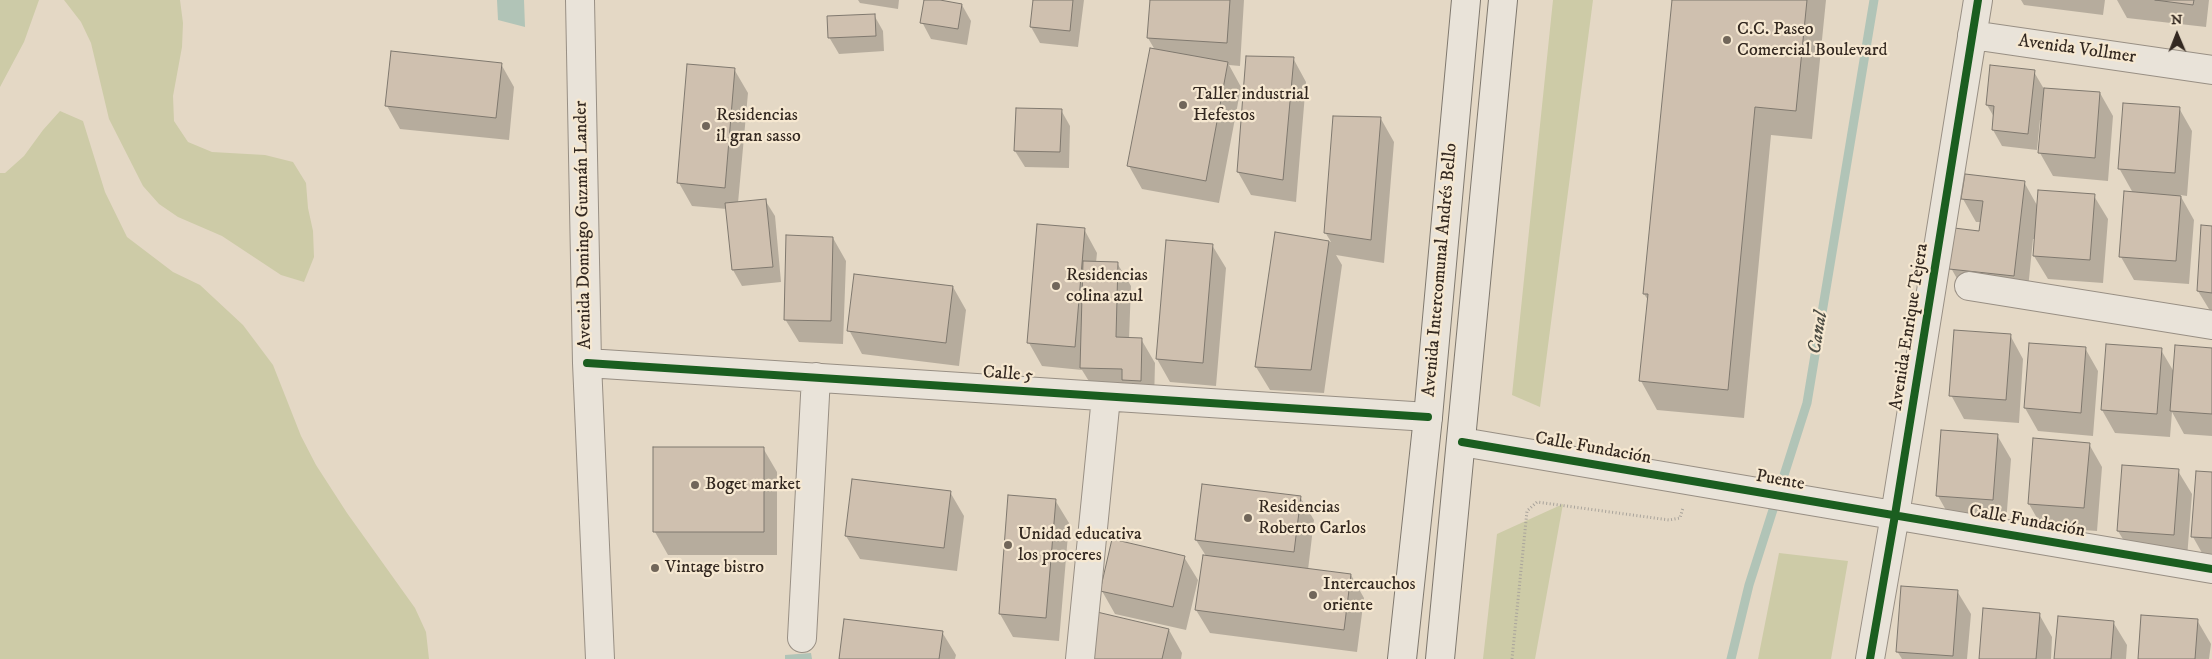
<!DOCTYPE html>
<meta charset="utf-8">
<style>
body{margin:0}
#map{position:relative;width:2212px;height:659px;overflow:hidden;background:#e4d8c5;font-family:"IM FELL DW Pica",serif}
canvas{display:block}
.north{position:absolute;left:2152px;top:10px;width:50px;height:50px;-webkit-text-stroke:4px #f6e8d1;paint-order:stroke;rotate:359deg;font-size:14px;font-weight:700;line-height:20px;text-align:center;color:#332820}
.north::after{content:'';display:block;margin:auto;width:18px;height:22px;background:#332820;clip-path:polygon(50% 0,100% 100%,50% 72%,0 100%)}
</style>
<div id="map">
<canvas width="2212" height="659"></canvas>
<div class="north">N</div>
</div>
<script>
const context = document.querySelector('canvas').getContext('2d');
context.lineJoin = 'round';
function paint(path, color) { context.fillStyle = color; context.fill(path, 'evenodd'); }
const poly = rows => new Path2D(rows.map(r => 'M' + r).join(''));
function stroke(path, color, width, dash) { context.strokeStyle = color; context.lineWidth = width; context.lineCap = dash ? 'butt' : 'round'; context.setLineDash(dash || []); context.stroke(path); }
function drawText(font, color, halo, rows, align = 'center') {
  context.font = font + ' "IM FELL DW Pica",serif'; context.lineWidth = 4.5; context.setLineDash([]); context.textBaseline = 'middle'; context.strokeStyle = halo; context.fillStyle = color; for (const [text, x, y, turn = 0] of rows) {
    context.save(); context.translate(x, y); context.rotate((+turn || 0) * Math.PI / 180); context.textAlign = isNaN(turn) ? turn : align; if (halo) context.strokeText(text, 0, 0); context.fillText(text, 0, 0); context.restore();
  }
}
const green = poly([
 [0,0,39,0,24,42,0,87],
 [64,0,180,0,183,23,182,47,173,96,174,121,188,142,212,152,265,155,293,162,306,183,308,208,313,231,314,257,304,282,281,275,222,236,178,217,159,204,143,186,109,119,91,43,81,22],
 [1553,0,1593,0,1540,407,1512,395],
 [60,111,83,121,105,192,127,237,173,272,200,285,243,325,273,365,301,436,316,465,347,513,415,608,426,632,429,659,0,659,0,173,5,173,24,156,43,130],
 [1563,504,1535,659,1483,659,1497,534],
 [1779,553,1848,561,1831,659,1758,659]
]);
const water = poly([
 [497,0,524,0,525,27,498,20],
 [811,653,812,659,785,659,785,655]
]);
const shadow = poly([
 [858,0,899,0,898,9,860,3],
 [926,0,962,5,971,21,967,45,931,39,922,22],
 [1034,0,1084,0,1078,47,1040,43,1031,27],
 [1151,0,1244,0,1240,66,1229,65,1241,87,1219,203,1142,189,1129,166,1155,50,1148,38],
 [1673,0,1826,0,1812,139,1771,135,1744,418,1657,410,1641,381,1648,300,1644,294],
 [2021,0,2105,0,2103,15,2024,5],
 [2117,0,2209,0,2206,27,2127,18],
 [874,15,883,31,884,51,839,54,829,37],
 [1293,58,1306,82,1296,202,1251,195,1238,172],
 [501,64,514,87,509,140,400,129,387,106],
 [734,69,748,93,738,203,765,200,775,216,781,282,742,286,733,270,727,209,692,206,679,183],
 [2034,72,2044,89,2100,93,2113,116,2108,181,2053,176,2040,153,2042,120,2040,120,2037,150,2002,146,1993,130,1994,117,1987,105],
 [2179,108,2192,131,2187,196,2180,195,2194,220,2189,284,2134,280,2121,257,2133,193,2119,168],
 [1061,110,1070,126,1069,168,1025,167,1015,151],
 [1381,119,1394,142,1384,263,1336,255,1342,265,1324,393,1270,390,1256,367,1276,234,1331,242,1325,232],
 [2024,182,2038,207,2094,196,2108,219,2103,283,2048,279,2034,256,2036,239,2033,239,2027,299,1964,291,1951,268,1981,232,1982,222,1976,222,1963,199],
 [2212,227,2212,314,2198,291],
 [1084,229,1097,253,1096,263,1117,263,1131,286,1129,339,1141,339,1155,363,1154,403,1095,391,1082,370,1042,366,1029,343],
 [833,238,846,261,843,344,799,342,785,319],
 [1212,245,1226,268,1216,386,1170,382,1157,359],
 [953,287,966,310,959,366,862,354,849,330],
 [2010,335,2023,359,2019,423,1964,419,1951,395],
 [2030,344,2085,348,2098,371,2093,436,2038,431,2025,408],
 [2212,349,2212,436,2184,434,2172,412,2170,437,2115,433,2102,410,2161,350,2174,372],
 [1997,435,2011,459,2006,523,1951,519,1938,496],
 [2089,444,2102,467,2097,531,2042,527,2029,504],
 [763,448,777,472,777,555,668,555,655,532],
 [2178,471,2192,494,2187,558,2132,554,2118,531],
 [2212,473,2212,560,2206,560,2193,537],
 [950,492,964,516,957,571,860,559,846,536],
 [1300,497,1314,520,1308,570,1351,575,1364,598,1357,652,1210,633,1196,610,1206,556,1196,540],
 [1055,500,1069,523,1059,641,1013,637,1000,614],
 [1184,557,1198,580,1186,630,1115,614,1102,591],
 [1957,591,1971,614,1967,659,1902,659,1897,651],
 [2039,614,2052,637,2051,659,1980,659],
 [2197,620,2211,644,2209,659,2139,659],
 [2113,622,2127,645,2126,659,2056,659],
 [1169,630,1182,653,1181,659,1088,659],
 [942,632,956,655,955,659,840,659]
]);
const stream = poly([
 [1731,659,1749,585,1807,403,1874,0]
]);
const building = poly([
 [924,0,940,0,962,4,958,29,920,23,924,0],
 [1033,0,1073,0,1070,31,1030,27,1033,0],
 [1150,0,1230,0,1227,43,1147,38,1150,0],
 [1672,0,1807,0,1796,111,1755,107,1728,390,1639,381,1648,294,1643,294,1672,0],
 [2155,0,2194,0,2193,5,2155,0],
 [875,14,876,36,828,38,827,16,875,14],
 [1150,48,1228,62,1206,181,1127,166,1150,48],
 [391,51,502,63,496,118,385,106,391,51],
 [1246,56,1294,57,1283,180,1237,172,1246,56],
 [687,64,735,68,725,188,677,183,687,64],
 [1990,65,2035,70,2028,134,1992,130,1994,106,1986,105,1990,65],
 [2044,88,2100,92,2095,158,2038,153,2044,88],
 [2123,103,2180,107,2175,173,2118,169,2123,103],
 [1016,108,1062,109,1060,152,1014,151,1016,108],
 [1333,116,1381,117,1371,240,1324,233,1333,116],
 [1965,174,2025,181,2014,276,1949,269,1954,228,1979,231,1983,201,1961,199,1965,174],
 [2038,190,2095,194,2090,260,2033,256,2038,190],
 [2124,191,2181,196,2176,261,2119,257,2124,191],
 [766,199,773,267,732,270,725,203,766,199],
 [1037,224,1085,228,1075,347,1027,343,1037,224],
 [2201,225,2212,226,2212,293,2197,291,2201,225],
 [1275,232,1329,241,1311,370,1255,367,1275,232],
 [786,235,833,237,831,321,784,320,786,235],
 [1166,240,1213,244,1203,363,1156,359,1166,240],
 [1083,261,1118,262,1116,337,1142,338,1141,381,1122,380,1122,369,1080,368,1083,261],
 [854,274,953,286,946,343,847,331,854,274],
 [1954,330,2011,334,2006,400,1949,396,1954,330],
 [2029,343,2086,347,2081,413,2024,408,2029,343],
 [2106,344,2162,348,2157,414,2101,410,2106,344],
 [2175,345,2212,348,2212,414,2170,411,2175,345],
 [1941,430,1998,434,1993,500,1936,496,1941,430],
 [2033,438,2090,443,2084,508,2028,504,2033,438],
 [653,447,764,447,764,532,653,532,653,447],
 [2122,465,2179,469,2174,535,2117,531,2122,465],
 [2196,471,2212,472,2212,538,2191,537,2196,471],
 [852,479,951,491,944,548,845,536,852,479],
 [1202,484,1301,496,1294,552,1195,540,1202,484],
 [1008,495,1056,499,1046,618,999,614,1008,495],
 [1112,539,1185,556,1173,607,1100,591,1112,539],
 [1203,555,1351,574,1344,630,1195,610,1203,555],
 [1901,586,1958,590,1953,656,1896,652,1901,586],
 [1983,608,2040,613,2036,659,1979,659,1983,608],
 [1097,612,1169,629,1162,659,1086,659,1097,612],
 [2141,615,2198,619,2195,659,2138,659,2141,615],
 [2058,616,2114,621,2111,659,2054,659,2058,616],
 [844,619,943,631,939,659,839,659,844,619]
]);
const path = poly([
 [1512,659,1527,511,1537,502,1669,520,1680,518,1683,508]
]);
const street = poly([
 [580,0,587,363,600,659],
 [1972,35,2212,70],
 [1969,286,2212,325],
 [587,363,1428,417],
 [1462,442,2212,569],
 [802,638,816,377],
 [1080,659,1106,397],
 [1870,659,1895,515,1978,0]
]);
const secondary = poly([
 [1402,659,1428,417,1466,0],
 [1440,659,1503,0]
]);
const cycleway = poly([
 [587,363,1428,417],
 [1462,442,2212,569],
 [1870,659,1895,515,1978,0]
]);
const markers = [
 [1727,40,5,"#71665a"],
 [1183,105,5,"#71665a"],
 [706,126,5,"#71665a"],
 [1056,286,5,"#71665a"],
 [695,485,5,"#71665a"],
 [1248,518,5,"#71665a"],
 [1008,545,5,"#71665a"],
 [655,568,5,"#71665a"],
 [1313,595,5,"#71665a"]
];
const poiNames = [
 ["C.C. Paseo",1737,30],
 ["Comercial Boulevard",1737,51],
 ["Taller industrial",1193,95],
 ["Hefestos",1193,116],
 ["Residencias",716,116],
 ["il gran sasso",716,137],
 ["Residencias",1066,276],
 ["colina azul",1066,297],
 ["Boget market",705,485],
 ["Residencias",1258,508],
 ["Roberto Carlos",1258,529],
 ["Unidad educativa",1018,535],
 ["los proceres",1018,556],
 ["Vintage bistro",665,568],
 ["Intercauchos",1323,585],
 ["oriente",1323,606]
];
const streetNames = [
 ["Avenida Vollmer",2077,50,8],
 ["Avenida Domingo Guzmán Lander",584,225,-91],
 ["Avenida Intercomunal Andrés Bello",1441,270,-85],
 ["Avenida Enrique Tejera",1910,327,-81],
 ["Calle 5",1008,375,4],
 ["Calle Fundación",1593,449,10],
 ["Puente",1780,481,10],
 ["Calle Fundación",2027,522,10]
];
const waterNames = [
 ["Canal",1819,333,-81]
];
paint(green, '#cdcba7');
paint(water, '#b1c4b7');
paint(shadow, '#0003');
stroke(stream, '#b1c4b7', 9);
paint(building, '#cfc0af');
stroke(building, '#7f786e', 1);
stroke(street, '#988f84', 30);
stroke(secondary, '#7f786e', 30);
stroke(path, '#a8a39b', 3, [1, 2.5]);
stroke(street, '#e9e3d9', 28);
stroke(secondary, '#e9e3d9', 28);
stroke(cycleway, '#1b5e20', 8);
for (const [x, y, r, color] of markers) { const dot = new Path2D(); dot.arc(x, y, r, 0, 2 * Math.PI); context.fillStyle = color; context.fill(dot); stroke(dot, '#f6e8d1', 2); }
drawText('18px', '#332820', '#f6e8d1', poiNames, 'left');
drawText('18px', '#332820', '#f6e8d1', streetNames);
drawText('italic 19px', '#4d4d44', '#f6e8d1', waterNames);
</script>
